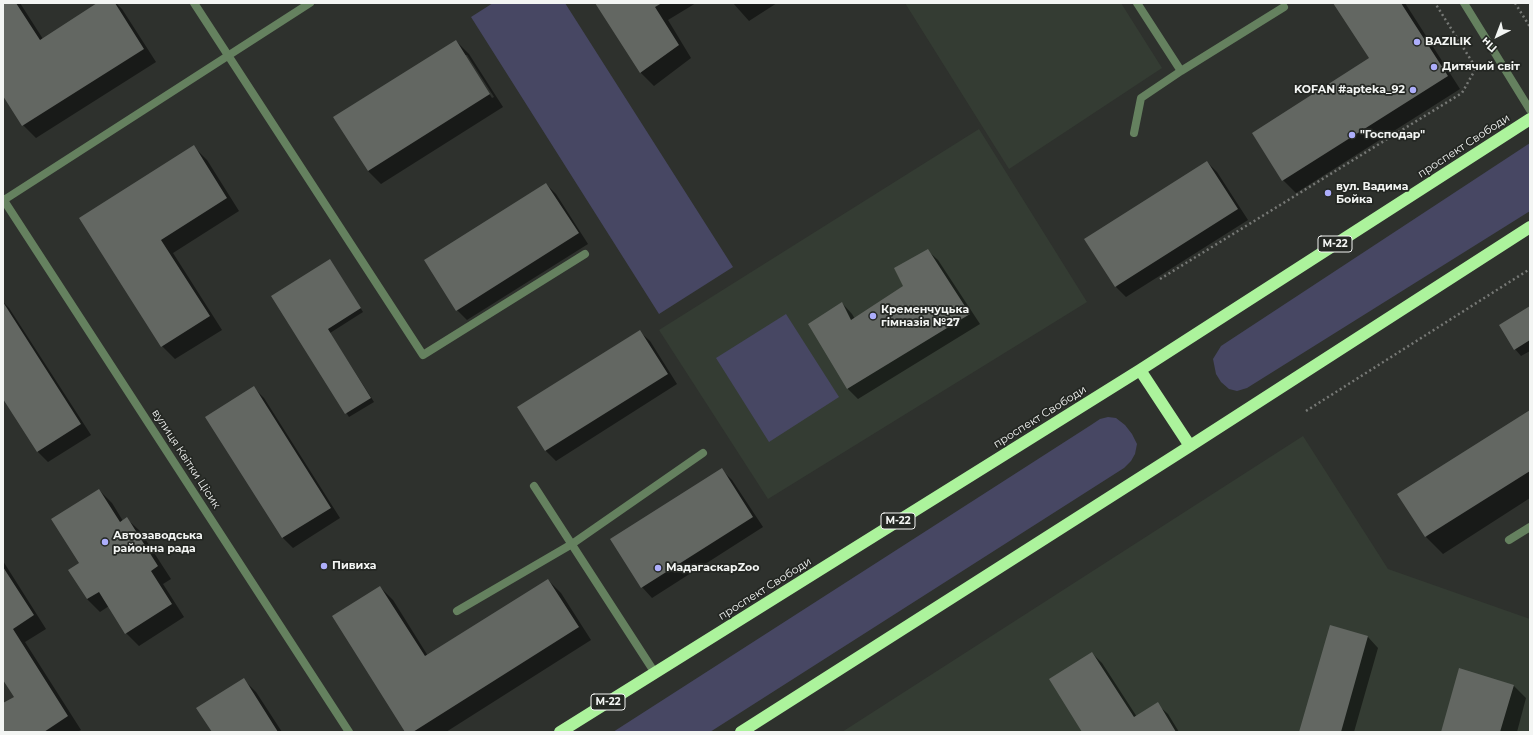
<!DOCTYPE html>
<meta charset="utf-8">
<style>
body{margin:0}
#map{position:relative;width:1533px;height:735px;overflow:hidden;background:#2e312d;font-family:Montserrat,sans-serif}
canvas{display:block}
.frame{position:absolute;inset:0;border:4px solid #f3f5f3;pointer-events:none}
.north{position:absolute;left:1477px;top:16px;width:40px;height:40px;-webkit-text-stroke:3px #242723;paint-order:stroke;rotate:222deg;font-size:11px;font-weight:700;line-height:16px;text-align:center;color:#f3f5f3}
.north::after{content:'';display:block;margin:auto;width:14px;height:18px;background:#f3f5f3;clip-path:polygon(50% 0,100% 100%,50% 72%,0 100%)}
</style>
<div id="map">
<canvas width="1533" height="735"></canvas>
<div class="frame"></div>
<div class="north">Пн</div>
</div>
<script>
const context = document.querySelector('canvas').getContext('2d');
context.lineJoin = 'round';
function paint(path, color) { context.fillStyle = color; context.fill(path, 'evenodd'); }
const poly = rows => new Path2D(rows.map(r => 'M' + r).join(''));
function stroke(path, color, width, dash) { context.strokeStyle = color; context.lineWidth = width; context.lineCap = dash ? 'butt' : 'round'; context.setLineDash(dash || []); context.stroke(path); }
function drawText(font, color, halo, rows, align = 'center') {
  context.font = font + ' Montserrat,sans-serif'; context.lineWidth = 3.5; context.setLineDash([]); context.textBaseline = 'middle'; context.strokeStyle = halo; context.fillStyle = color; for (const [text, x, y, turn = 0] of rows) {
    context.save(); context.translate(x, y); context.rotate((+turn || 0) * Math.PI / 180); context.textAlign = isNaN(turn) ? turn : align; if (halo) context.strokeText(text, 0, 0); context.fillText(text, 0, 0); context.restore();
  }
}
const built = poly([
 [905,3,1121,3,1162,68,1009,169],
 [979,129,1087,302,768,499,659,330],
 [1303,436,1388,569,1530,619,1530,732,842,732]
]);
const green = poly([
 [493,3,565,3,733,267,659,314,471,17],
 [1530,143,1530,211,1247,388,1237,391,1229,389,1221,382,1216,374,1213,359,1221,346],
 [786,314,839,397,769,442,716,358],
 [1108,417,1116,418,1125,425,1132,434,1137,444,1135,454,1131,461,1124,468,710,732,613,732,1091,425,1100,419]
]);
const shadow = poly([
 [3,3,20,3,43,39,99,3,116,3,122,9,156,62,36,138,23,125,3,94],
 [596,3,696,3,668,20,691,58,654,86,641,73],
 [733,3,777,3,749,21],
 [1335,3,1405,3,1460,89,1296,193,1283,180,1253,133,1370,59],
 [456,41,469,54,503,107,381,184,368,171],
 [464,55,467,55,494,97,492,98],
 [194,147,207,160,239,211,173,253,222,330,175,359,162,346,81,218],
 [1207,162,1217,172,1248,220,1126,297,1116,287],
 [546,184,556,194,588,244,467,320,457,310],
 [927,250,938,260,980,324,858,399,848,389,809,324,842,303,852,314,855,319,904,286],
 [330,260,363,312,330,333,374,402,349,417,273,296],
 [3,302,9,308,91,435,48,462,38,452,3,397],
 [1530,307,1530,351,1521,356,1515,349],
 [639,331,650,341,677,384,556,461,546,451,518,408],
 [253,387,264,398,340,518,293,548,283,538],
 [1530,411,1530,498,1443,554,1426,537],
 [722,470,732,480,763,527,652,598,642,587],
 [99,490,112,503,123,521,127,519,140,531,171,579,163,584,184,617,139,646,126,633,109,606,100,612,87,599,80,563],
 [3,561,46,629,25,642,81,730,77,732,3,732,3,705,15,697,3,678],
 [548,580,561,593,591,640,446,732,406,732,380,587,393,600,428,656],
 [1331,626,1368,637,1378,648,1354,732,1300,732],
 [1092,653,1102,663,1137,717,1157,704,1168,714,1179,732,1084,732],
 [243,679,256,692,282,732,213,732],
 [1513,685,1526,698,1517,732,1442,732]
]);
const building = poly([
 [3,3,16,3,40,40,97,3,115,3,144,49,22,126,3,96],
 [595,3,662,3,655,7,679,45,640,73],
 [1333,3,1401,3,1448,76,1282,181,1252,133,1369,58],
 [456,40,490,94,368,171,333,117],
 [194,145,227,198,161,240,210,316,161,347,79,218],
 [1207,161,1238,209,1115,287,1084,239],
 [546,183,579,233,456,311,424,260],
 [928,249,970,314,847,389,808,324,842,302,851,320,903,286,894,268],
 [330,259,361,308,328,329,371,398,345,414,271,296],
 [3,302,81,424,37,452,3,399],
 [1530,306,1530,340,1514,350,1499,325],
 [640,330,668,374,545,451,517,407],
 [254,386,331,508,282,538,205,417],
 [1530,410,1530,471,1425,537,1397,494],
 [722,468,753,517,641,588,610,539],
 [99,489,120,522,127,517,158,566,151,571,172,604,125,634,99,592,87,599,68,570,79,563,51,519],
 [3,567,34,615,13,629,68,716,44,732,3,732,3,703,14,697,3,680],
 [548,579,579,627,413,732,405,732,332,616,380,586,425,656],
 [1330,625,1368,636,1341,732,1299,732],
 [1092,652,1134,717,1158,702,1176,732,1082,732,1049,679],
 [1459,668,1514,685,1500,732,1441,732],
 [244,678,278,732,212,732,196,708]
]);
const path = poly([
 [1515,3,1530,27],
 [1160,279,1462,93,1476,68,1435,3],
 [1306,411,1530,269]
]);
const lane = poly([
 [194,3,423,355,585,254],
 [1137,3,1181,71,1284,7],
 [1134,133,1141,98,1181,71],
 [534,486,655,673],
 [1509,540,1530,527],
 [457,611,572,544,703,453]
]);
const street = poly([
 [1464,3,1530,110],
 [3,199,349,732],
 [4,200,310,3]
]);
const highway = poly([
 [1140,370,1190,446],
 [560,732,1140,370,1530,119],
 [741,732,1190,446,1530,227]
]);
const markers = [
 [1417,42,4,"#adaefb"],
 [1434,67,4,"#adaefb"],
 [1413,90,4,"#adaefb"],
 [1352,135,4,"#adaefb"],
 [1328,193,4,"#adaefb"],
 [873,316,4,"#adaefb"],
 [105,542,4,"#adaefb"],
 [324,566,4,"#adaefb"],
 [658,568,4,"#adaefb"]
];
const shields = [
 [1335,244,34],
 [898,521,34],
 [608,702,34]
];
const shieldNames = [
 ["М-22",1335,244],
 ["М-22",898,521],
 ["М-22",608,702]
];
const poiNames = [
 ["BAZILIK",1425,42],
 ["Дитячий світ",1442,67],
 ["KOFAN #apteka_92",1405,90,"right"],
 ["\"Господар\"",1360,135],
 ["вул. Вадима",1336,187],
 ["Бойка",1336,200],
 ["Кременчуцька",881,310],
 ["гімназія №27",881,323],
 ["Автозаводська",113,536],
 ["районна рада",113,549],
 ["Пивиха",332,566],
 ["МадагаскарZoo",666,568]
];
const streetNames = [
 ["проспект Свободи",1464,146,-33],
 ["проспект Свободи",1040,417,-32],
 ["вулиця Квітки Цісик",186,459,57],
 ["проспект Свободи",765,589,-32]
];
paint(built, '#343c33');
paint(green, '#474763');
paint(shadow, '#0007');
paint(building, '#636762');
stroke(path, '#777976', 2.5, [2, 3]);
stroke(lane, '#65815f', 8);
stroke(street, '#65815f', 8);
stroke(highway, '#acf39c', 12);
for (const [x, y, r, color] of markers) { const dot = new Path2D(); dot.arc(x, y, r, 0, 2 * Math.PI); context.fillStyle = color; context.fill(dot); stroke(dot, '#242723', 1.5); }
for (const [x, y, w] of shields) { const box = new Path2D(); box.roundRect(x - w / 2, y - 8, w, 16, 3); context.fillStyle = '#242723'; context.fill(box); stroke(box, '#f3f5f3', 1); }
drawText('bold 10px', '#f3f5f3', null, shieldNames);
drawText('bold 11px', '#f3f5f3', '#242723', poiNames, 'left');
drawText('11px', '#f3f5f3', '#242723', streetNames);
</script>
